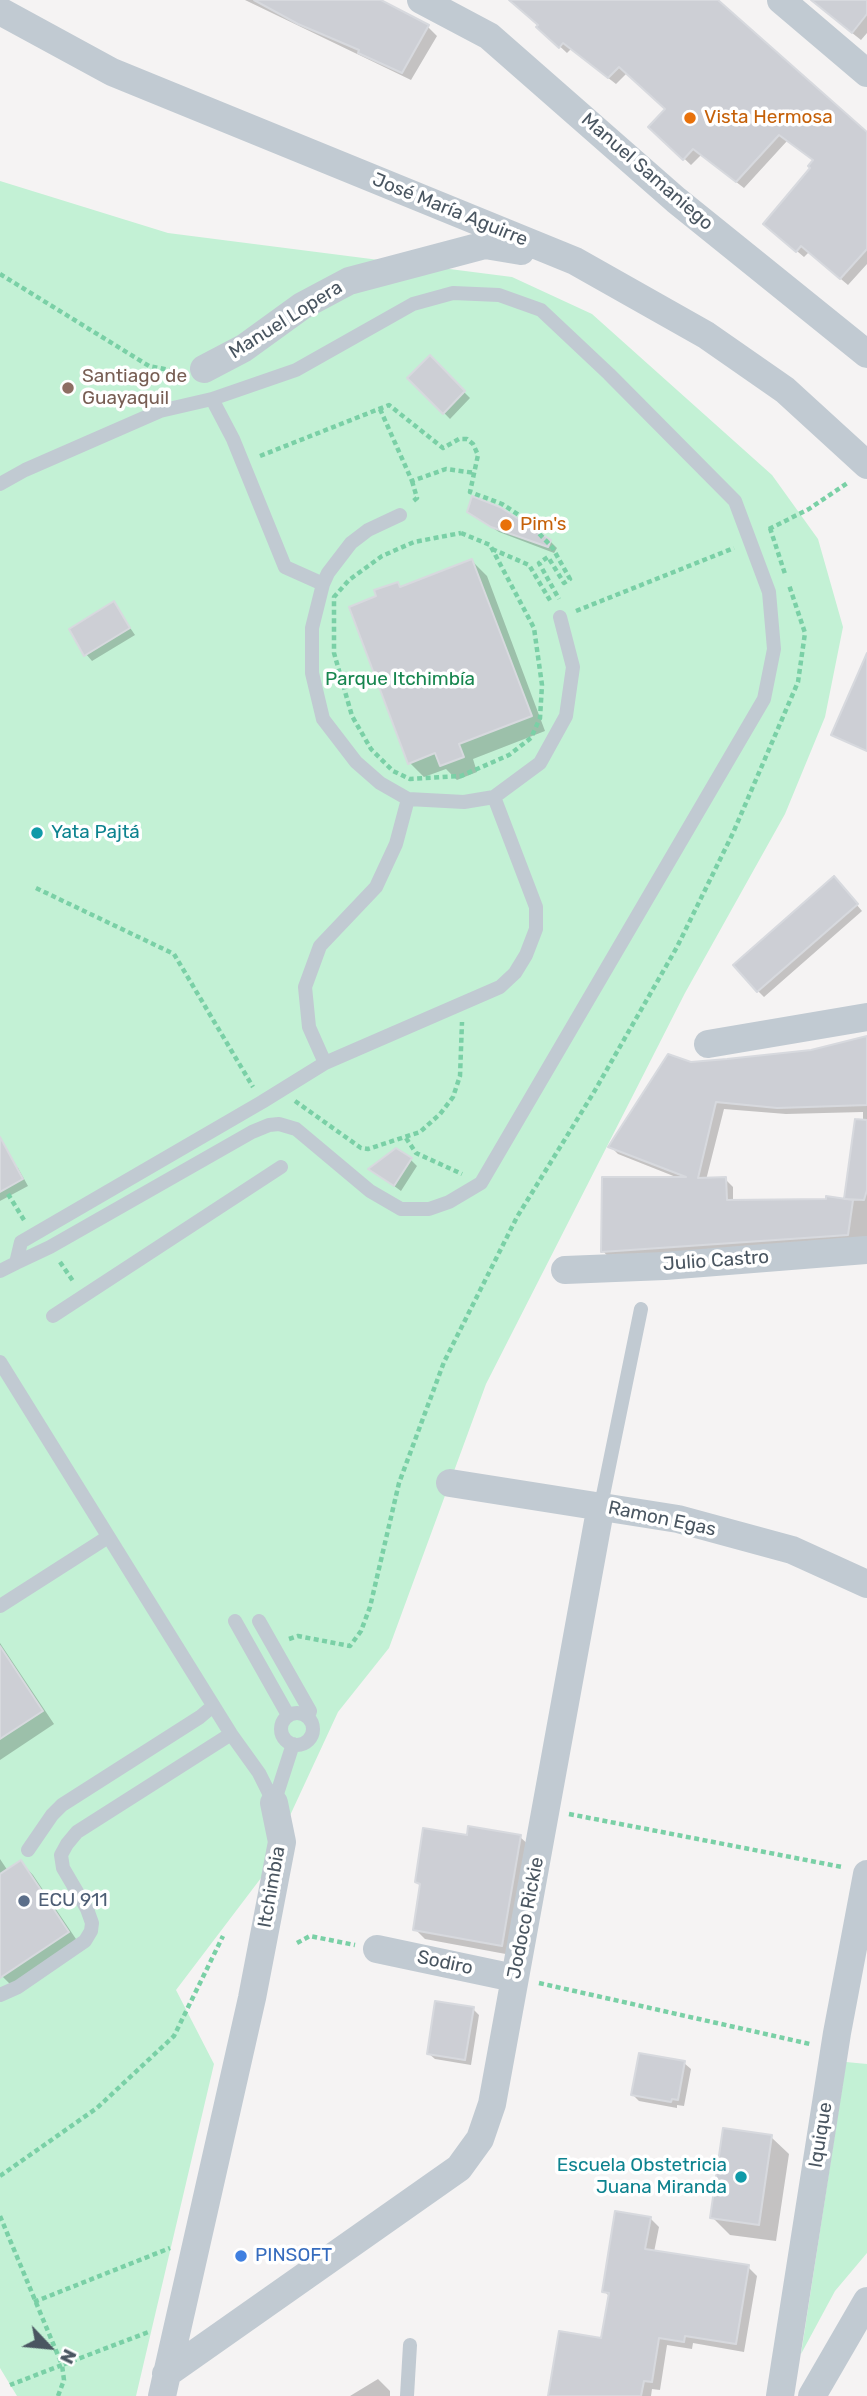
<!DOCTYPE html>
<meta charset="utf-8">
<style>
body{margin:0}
#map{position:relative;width:867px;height:2396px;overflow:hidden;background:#f5f3f3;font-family:Rubik,sans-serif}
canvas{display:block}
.north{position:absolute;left:14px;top:2312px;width:70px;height:70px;-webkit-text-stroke:5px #fff;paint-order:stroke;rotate:116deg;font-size:19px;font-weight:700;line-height:28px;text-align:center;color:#4a5661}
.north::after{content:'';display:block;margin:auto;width:24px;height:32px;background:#4a5661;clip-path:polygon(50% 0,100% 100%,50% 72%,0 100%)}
</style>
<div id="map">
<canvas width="867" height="2396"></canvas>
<div class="north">N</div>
</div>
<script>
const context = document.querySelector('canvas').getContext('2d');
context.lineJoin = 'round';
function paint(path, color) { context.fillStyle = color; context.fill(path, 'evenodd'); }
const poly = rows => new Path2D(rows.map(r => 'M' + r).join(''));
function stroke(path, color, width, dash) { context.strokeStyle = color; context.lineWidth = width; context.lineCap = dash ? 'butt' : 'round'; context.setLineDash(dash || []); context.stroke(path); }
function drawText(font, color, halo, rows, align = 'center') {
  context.font = font + ' Rubik,sans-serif'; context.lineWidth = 7; context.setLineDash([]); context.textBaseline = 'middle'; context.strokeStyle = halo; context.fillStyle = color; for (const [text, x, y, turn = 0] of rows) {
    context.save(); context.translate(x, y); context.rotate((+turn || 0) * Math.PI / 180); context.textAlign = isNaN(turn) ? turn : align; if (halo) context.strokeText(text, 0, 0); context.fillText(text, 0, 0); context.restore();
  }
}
const green = poly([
 [0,181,168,233,512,277,592,314,772,475,818,539,843,627,825,717,785,814,685,993,486,1384,389,1648,338,1712,261,1878,176,1990,214,2064,136,2396,17,2396,0,2368],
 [846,2062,867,2064,867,2253,835,2291,801,2354]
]);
const shadow = poly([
 [245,0,381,0,428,27,437,36,411,80],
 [510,0,715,0,867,134,867,264,848,285,809,252,804,257,773,231,815,161,787,141,744,188,701,155,691,165,651,127,667,109,627,73,616,84,571,49,567,53],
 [817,0,867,0,867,33,861,40,827,13],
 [430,358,470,398,450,419,410,378],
 [469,512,550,541,557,548,554,553,499,532],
 [472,561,487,576,545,731,473,759,477,772,457,780,446,769,424,777,410,763,379,598,398,584,402,588],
 [114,604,135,635,92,661,86,654],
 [840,885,862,911,764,997,758,991],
 [867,1038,867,1241,610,1259,603,1251,681,1179,618,1154,611,1147,690,1064,811,1052],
 [724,1109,786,1114,863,1112,863,1149,845,1201,733,1202,733,1187,725,1179,706,1180],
 [411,1160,417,1166,401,1191,371,1169],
 [12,1162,18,1168,28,1186,0,1201,0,1168],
 [0,1643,54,1724,0,1760],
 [468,1837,520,1837,530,1846,511,1955,425,1939,415,1929,422,1887,416,1882],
 [0,1859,8,1871,21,1862,33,1875,80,1945,15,1989,2,1976,0,1977],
 [473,2009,479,2015,471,2065,435,2059,428,2053],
 [684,2063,691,2069,684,2106,677,2105,677,2108,639,2101,633,2095],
 [771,2137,789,2154,776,2241,730,2235,712,2217],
 [650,2218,659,2227,654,2252,748,2267,757,2276,744,2352,693,2343,692,2349,667,2345,660,2390,652,2389,651,2396,550,2396,602,2340,610,2297,604,2291],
 [378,2379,390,2391,390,2396,350,2396]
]);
const building = poly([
 [254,0,381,0,429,25,402,73,358,53,359,50,298,24,254,0],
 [509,0,718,0,867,132,867,249,840,279,801,246,796,252,763,224,810,168,808,166,813,160,779,135,736,182,693,149,683,160,648,127,665,109,619,67,608,78,563,43,559,48,536,27,538,25,509,0],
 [811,0,867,0,867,14,852,33,811,0],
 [430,355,465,391,443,414,407,378,430,355],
 [472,496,500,507,551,540,548,547,491,527,467,512,472,496],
 [472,559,532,716,459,744,464,757,440,766,435,753,408,764,349,607,376,596,374,590,398,582,400,587,472,559],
 [114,601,130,628,84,656,69,629,114,601],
 [867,653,867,751,831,735,867,653],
 [834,876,858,904,757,992,733,965,834,876],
 [867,1036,867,1105,777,1108,716,1102,698,1178,726,1177,727,1200,826,1199,826,1196,853,1200,848,1235,601,1252,602,1177,686,1177,608,1147,668,1054,691,1062,727,1059,811,1050,867,1036],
 [855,1119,867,1120,867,1190,864,1200,844,1199,855,1119],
 [0,1137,23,1179,0,1192,0,1137],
 [396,1148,412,1158,394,1186,368,1169,396,1148],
 [0,1646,43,1711,0,1739,0,1646],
 [468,1826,521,1835,502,1946,413,1930,420,1884,415,1882,423,1828,467,1835,468,1826],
 [21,1860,69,1932,0,1978,0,1874,21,1860],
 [435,2001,474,2007,465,2060,427,2054,435,2001],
 [639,2053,685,2061,678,2100,672,2099,671,2102,631,2095,639,2053],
 [723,2128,772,2135,759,2225,710,2218,723,2128],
 [615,2211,651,2217,645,2249,749,2265,736,2344,685,2336,684,2342,659,2338,652,2382,644,2381,641,2396,548,2396,559,2331,601,2338,609,2293,602,2292,615,2211]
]);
const path = poly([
 [0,274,149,366,179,372],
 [380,409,412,481,446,469,475,473],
 [260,456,389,405,443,448,459,439,467,439,473,444,478,455,470,492,502,504,525,519,552,547,570,579,564,583,548,557,539,563,559,599],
 [412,481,417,498,412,502],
 [770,528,785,574],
 [769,529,809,509,849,482],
 [461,533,490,545,534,628,542,685,540,718,531,738,509,755,461,776,410,779,393,771,371,749,352,716,334,653,334,597,349,580,382,556,414,542,461,533],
 [492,549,529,565,551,602],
 [576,611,734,548],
 [36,888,174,954,253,1087],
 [295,1101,361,1148,368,1149,420,1132,440,1114,453,1097,460,1076,462,1022],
 [406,1138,416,1153,462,1174],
 [8,1194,24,1220],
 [60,1262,73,1281],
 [289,1639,298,1636,350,1646,361,1631,370,1607,399,1483,444,1362,517,1217,594,1092,677,947,733,833,798,682,805,633,789,585],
 [569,1814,842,1867],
 [297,1943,310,1936,355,1945],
 [539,1983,810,2044],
 [0,2176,97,2108,174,2036,223,1936],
 [0,2216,62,2365,10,2385],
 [34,2302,170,2248],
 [58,2396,64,2380,62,2365,151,2331]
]);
const service = poly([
 [212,399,233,439,285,567,323,584,312,628,312,673,323,719,356,762,380,783,408,799,396,844,376,887,320,946,305,987,309,1027,325,1063],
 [0,484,25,470,160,411,212,399,296,370,413,304,453,293,499,295,541,310,609,374,735,501,769,592,774,649,764,699,481,1183,449,1202,429,1209,401,1209,370,1191,296,1129,279,1124,269,1125,252,1132,50,1247,16,1263],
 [323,584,328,573,351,543,368,530,400,515],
 [408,799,464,802,494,797],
 [0,1271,16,1263,21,1242,262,1102,325,1063,500,987,515,973,526,955,536,929,536,907,494,797,540,763,566,716,573,667,560,617],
 [53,1316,281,1167],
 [0,1362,231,1734,259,1773,274,1803],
 [601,1505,641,1309],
 [0,1606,108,1537],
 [235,1621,288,1715],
 [259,1621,310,1711,308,1717],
 '281 1729a16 16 0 1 1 32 0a16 16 0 1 1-32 0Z',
 [274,1803,293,1744],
 [28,1850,52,1815,62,1805,200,1717,213,1706],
 [0,1995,18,1987,85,1941,91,1931,92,1923,87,1909,63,1868,61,1855,67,1844,77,1832,231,1734],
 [407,2396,410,2345]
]);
const minor = poly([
 [421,0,489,36,676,200,867,354],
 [781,0,867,73],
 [0,11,112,72,575,261,706,335,785,390,867,465],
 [204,369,244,348,302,306,349,281,485,245,521,251],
 [708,1044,867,1017],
 [565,1270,665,1266,867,1250],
 [450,1483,678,1519,792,1550,867,1584],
 [377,1949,514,1978],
 [166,2374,459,2168,480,2139,492,2104,601,1505],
 [162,2396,252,1998,282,1842,274,1803],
 [780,2396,837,2033,867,1874],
 [812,2396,867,2301]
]);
const markers = [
 [690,118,7,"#e8710a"],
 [68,388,7,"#8d6e63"],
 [506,525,7,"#e8710a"],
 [37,833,7,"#0f9aa8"],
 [24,1901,7,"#5c6f8a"],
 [741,2177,7,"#0f9aa8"],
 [241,2256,7,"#3f7fe0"]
];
const foodNames = [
 ["Vista Hermosa",704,118],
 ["Pim's",520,525]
];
const streetNames = [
 ["Manuel Samaniego",647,172,41],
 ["José María Aguirre",450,210,22],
 ["Manuel Lopera",286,320,-32],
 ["Julio Castro",716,1261,-4],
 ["Ramon Egas",662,1519,12],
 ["Itchimbia",272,1887,-80],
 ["Jodoco Rickie",526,1918,-79],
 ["Sodiro",445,1963,12],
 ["Iquique",821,2135,-81]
];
const educationNames = [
 ["Santiago de",82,377],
 ["Guayaquil",82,399]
];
const parkNames = [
 ["Parque Itchimbía",400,680]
];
const cultureNames = [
 ["Yata Pajtá",51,833],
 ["Escuela Obstetricia",727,2166,"right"],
 ["Juana Miranda",727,2188,"right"]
];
const serviceNames = [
 ["ECU 911",38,1901]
];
const shopNames = [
 ["PINSOFT",255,2256]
];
paint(green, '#c3f1d5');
paint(shadow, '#0003');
paint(building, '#cdcfd5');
stroke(building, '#d7d9de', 2);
stroke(path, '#7ad0a6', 4.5, [5, 3.5]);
stroke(service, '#c1cad2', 14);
stroke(minor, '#c1cad2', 28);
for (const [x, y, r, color] of markers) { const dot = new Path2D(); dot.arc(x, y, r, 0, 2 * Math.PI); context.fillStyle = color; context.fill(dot); stroke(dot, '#fff', 2.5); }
drawText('19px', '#c56008', '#fff', foodNames, 'left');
drawText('19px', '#4a5661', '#fff', streetNames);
drawText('19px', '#785e54', '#fff', educationNames, 'left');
drawText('19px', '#17864f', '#fff', parkNames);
drawText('19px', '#0d838f', '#fff', cultureNames, 'left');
drawText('19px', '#4e5e75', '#fff', serviceNames, 'left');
drawText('19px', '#366cbe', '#fff', shopNames, 'left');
</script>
